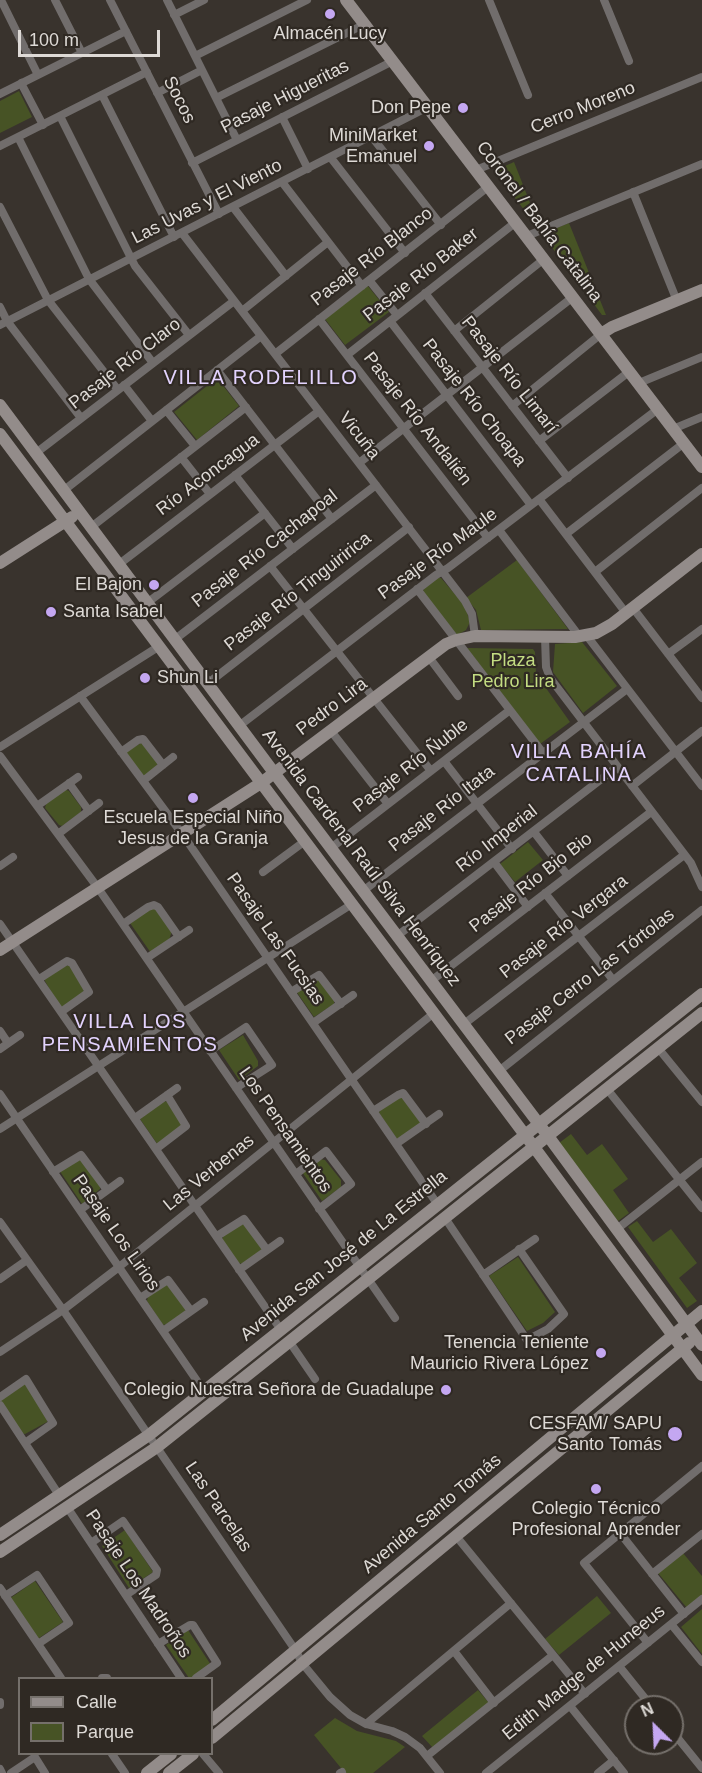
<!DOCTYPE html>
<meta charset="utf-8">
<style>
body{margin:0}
#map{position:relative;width:702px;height:1773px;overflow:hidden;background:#39332d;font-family:Helvetica,sans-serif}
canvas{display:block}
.legend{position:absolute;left:18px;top:1677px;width:195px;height:78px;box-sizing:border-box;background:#2f2923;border:2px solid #75706b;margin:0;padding:8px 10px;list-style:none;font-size:18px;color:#dedad6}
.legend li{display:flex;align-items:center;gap:12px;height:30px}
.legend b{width:30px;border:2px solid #75706b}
.north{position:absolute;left:624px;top:1695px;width:60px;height:60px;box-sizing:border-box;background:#2f2923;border:2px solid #75706b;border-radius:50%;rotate:336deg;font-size:16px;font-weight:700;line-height:24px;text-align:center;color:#dedad6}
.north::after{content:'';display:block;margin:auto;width:21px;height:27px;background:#c4a7f1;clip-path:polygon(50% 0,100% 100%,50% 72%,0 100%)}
.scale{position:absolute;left:18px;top:30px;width:142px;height:27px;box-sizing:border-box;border:3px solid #dedad6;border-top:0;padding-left:8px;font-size:18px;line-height:21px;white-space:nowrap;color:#dedad6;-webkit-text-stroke:4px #2f2923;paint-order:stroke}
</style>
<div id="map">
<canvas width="702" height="1773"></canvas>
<ul class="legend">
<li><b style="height:8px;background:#938c8a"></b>Calle</li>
<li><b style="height:16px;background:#475325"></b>Parque</li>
</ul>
<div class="north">N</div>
<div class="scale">100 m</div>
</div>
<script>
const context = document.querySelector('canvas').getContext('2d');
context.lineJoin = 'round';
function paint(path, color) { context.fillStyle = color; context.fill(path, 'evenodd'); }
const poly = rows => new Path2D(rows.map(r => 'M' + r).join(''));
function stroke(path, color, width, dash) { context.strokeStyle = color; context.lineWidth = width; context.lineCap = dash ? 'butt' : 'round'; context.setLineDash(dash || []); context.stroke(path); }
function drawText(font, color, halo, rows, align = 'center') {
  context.font = font + ' Helvetica,sans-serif'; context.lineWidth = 4.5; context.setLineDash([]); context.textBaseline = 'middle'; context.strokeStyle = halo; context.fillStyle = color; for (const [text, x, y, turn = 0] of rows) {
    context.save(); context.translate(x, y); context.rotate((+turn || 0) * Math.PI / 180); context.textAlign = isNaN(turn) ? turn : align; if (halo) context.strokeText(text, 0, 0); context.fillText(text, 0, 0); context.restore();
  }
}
const green = poly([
 [19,91,32,117,0,133,0,101],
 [514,162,536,218,532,220,494,171],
 [569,223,606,315,602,315,542,234],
 [367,285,389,312,345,345,325,319],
 [217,378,239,406,197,440,174,412],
 [517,560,568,629,481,630,476,610,466,598],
 [436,578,441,578,465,606,470,622,466,630,457,635,423,592,424,588],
 [582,642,617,686,583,713,553,672,555,644],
 [467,648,533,649,535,652,536,674,570,722,540,744],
 [143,742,158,762,156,768,147,775,141,775,126,755,127,751],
 [64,789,69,791,81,807,81,812,62,826,59,825,45,808,46,804],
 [528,842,543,860,515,882,500,864],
 [150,909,155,909,172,931,169,940,151,953,130,923],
 [70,964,85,993,64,1007,60,1007,45,981,45,977],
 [320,978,334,999,334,1004,314,1017,296,991],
 [243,1035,258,1061,258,1066,239,1080,219,1050],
 [401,1096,421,1121,420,1125,397,1139,379,1113,380,1110],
 [162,1101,170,1102,183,1122,181,1129,158,1145,140,1119],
 [571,1134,587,1155,602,1144,628,1179,613,1190,629,1213,618,1221,559,1143],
 [79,1157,100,1185,100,1189,82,1204,59,1170],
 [320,1159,325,1160,341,1180,341,1187,322,1201,302,1172],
 [637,1221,653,1242,671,1229,697,1263,679,1278,697,1301,687,1308,628,1227],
 [242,1222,262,1246,262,1250,243,1264,238,1263,222,1240,223,1236],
 [518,1257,555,1312,543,1323,527,1331,489,1276],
 [166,1283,185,1305,185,1312,167,1324,163,1325,147,1301,148,1296],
 [24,1383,48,1414,47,1422,25,1434,20,1433,0,1403,1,1399],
 [125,1530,153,1572,129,1588,102,1546],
 [683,1553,702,1576,702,1596,687,1608,658,1573],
 [35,1581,63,1622,36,1640,9,1599],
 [597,1596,611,1613,559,1655,545,1639],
 [702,1609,702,1654,681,1627],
 [188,1630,211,1665,191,1678,189,1678,166,1645],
 [478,1690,489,1703,433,1748,422,1736],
 [335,1718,357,1731,396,1741,405,1747,373,1773,345,1773,314,1735]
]);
const street = poly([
 [1,0,38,75],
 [55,0,82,53],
 [110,0,219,214],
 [167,0,237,140],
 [489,0,528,95],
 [604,0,629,61],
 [174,15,204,0],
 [195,56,307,0],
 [21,83,43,125],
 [157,93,202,70],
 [0,94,126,31],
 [102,95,174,237],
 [216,98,365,24],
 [60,116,135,266,189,335],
 [282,117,308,169],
 [18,137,89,279,153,363],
 [372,137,441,225],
 [0,146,147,72],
 [331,158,405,253],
 [192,163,393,61],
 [476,170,702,77],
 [282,182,362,286],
 [633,192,677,301],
 [0,207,48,300,118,390],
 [233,207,286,276],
 [182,233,465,601,472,614,475,636],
 [527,236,702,164],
 [369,280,397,315],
 [425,293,568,478],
 [0,307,7,321,81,418],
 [242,311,328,242],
 [319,319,488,538],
 [390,321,531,505],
 [0,325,428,107],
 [454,331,544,259],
 [275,354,489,186],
 [347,355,516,222],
 [217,370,332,519],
 [639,383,702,357],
 [124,385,152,421],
 [512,406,601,334],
 [166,410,195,446],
 [673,429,702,417],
 [539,441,630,371],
 [36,453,234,301],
 [181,457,210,494],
 [359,463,573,297],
 [235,475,293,549],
 [63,491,261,336],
 [539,499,626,613],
 [90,528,246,407],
 [499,530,579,636],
 [566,534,684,443],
 [118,565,319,411],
 [270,566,431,771],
 [595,572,702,488],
 [417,589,543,753],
 [147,603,265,513],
 [633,608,702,698],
 [587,636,702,786],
 [545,637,546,667,550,678,691,863,702,887],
 [174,640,376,485],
 [668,654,702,629],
 [428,656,458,696],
 [207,684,409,527],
 [80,696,183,835,438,1205],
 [239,726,436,575,448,568,658,409],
 [331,731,388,804],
 [0,747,158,647],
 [121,752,138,740,143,739,163,765],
 [0,756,98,888,395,1318],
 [444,761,512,849],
 [143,781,173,757],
 [69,783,89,811],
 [632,786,702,731],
 [37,806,78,777],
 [534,832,568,876],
 [58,834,99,803],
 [331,848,510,710],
 [494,862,528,907],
 [0,866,13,857],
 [263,872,305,841],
 [363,891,627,689],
 [545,893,613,980],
 [0,924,281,1330],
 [123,924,148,907,154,905,158,907,179,937],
 [397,936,617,767],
 [147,958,189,930],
 [39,979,67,961,72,963,89,992,61,1012],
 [431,981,651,812],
 [291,992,319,975,341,1004],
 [313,1023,353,995],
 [464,1024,684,855],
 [0,1031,8,1043],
 [658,1048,702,1102],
 [0,1049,20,1035],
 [210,1051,246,1027,272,1065,236,1088],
 [499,1071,702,910],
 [607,1089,702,1208],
 [0,1094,204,1391],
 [373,1111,398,1095,403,1093,426,1124],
 [135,1118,177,1088],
 [0,1129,352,904],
 [396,1144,439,1114],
 [156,1149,186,1126,167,1095],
 [53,1172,81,1155,107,1190],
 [296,1174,326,1151,351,1184,319,1209],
 [80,1210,120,1181],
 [445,1218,527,1340,548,1329,564,1314,519,1249],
 [0,1222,63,1310,296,1651,302,1663,330,1697,350,1715,366,1724,392,1731,405,1737,420,1748,440,1773],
 [617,1229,702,1162],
 [217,1236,244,1219,267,1250],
 [239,1270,280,1241],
 [483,1275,535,1239],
 [0,1279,27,1260],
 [140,1298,168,1280,191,1311],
 [163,1331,204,1302],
 [289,1341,315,1379],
 [0,1352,63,1310,119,1267,434,1013],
 [0,1397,26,1379,53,1423,25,1443],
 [0,1405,59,1495],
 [67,1507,181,1678],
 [620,1533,684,1614],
 [456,1536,585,1694],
 [91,1543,123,1521,157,1570,156,1575,126,1595],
 [652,1574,702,1534],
 [0,1588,61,1678],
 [5,1596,37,1575,69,1623,38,1644],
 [671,1624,702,1662],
 [648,1643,584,1563,702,1466],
 [158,1644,190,1625,193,1625,217,1663,196,1678],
 [454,1651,494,1703],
 [619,1666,652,1707],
 [102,1678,107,1678],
 [0,1702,0,1705],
 [570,1706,624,1773],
 [366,1724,511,1603],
 [672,1731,702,1768],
 [112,1754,125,1773],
 [203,1754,219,1773],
 [427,1756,553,1655],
 [0,1769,2,1773],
 [11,1773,35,1757,45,1773],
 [340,1773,342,1772],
 [486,1773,702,1599],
 [598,1773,614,1760]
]);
const secondary = poly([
 [346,0,702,467],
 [601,334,612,327,702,290],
 [0,405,275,774,548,1136,702,1345],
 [0,434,534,1147,702,1375],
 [0,563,72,517],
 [0,950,261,783,446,644,456,640,475,636,575,637,596,633,612,624,702,554],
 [0,1535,149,1435,702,994],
 [0,1552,157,1447,702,1013],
 [212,1720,702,1311],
 [212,1738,689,1343],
 [147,1773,171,1754],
 [169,1773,193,1754]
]);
const markers = [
 [330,14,6,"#c4a7f1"],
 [463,108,6,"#c4a7f1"],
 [429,146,6,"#c4a7f1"],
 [154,585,6,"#c4a7f1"],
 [51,612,6,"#c4a7f1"],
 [145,678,6,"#c4a7f1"],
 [193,798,6,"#c4a7f1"],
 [601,1353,6,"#c4a7f1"],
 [446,1390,6,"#c4a7f1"],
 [675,1434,8,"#c4a7f1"],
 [596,1489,6,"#c4a7f1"]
];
const poiNames = [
 ["Almacén Lucy",330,34,"center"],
 ["Don Pepe",451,108],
 ["MiniMarket",417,136],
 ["Emanuel",417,157],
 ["El Bajon",142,585],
 ["Santa Isabel",63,612,"left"],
 ["Shun Li",157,678,"left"],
 ["Escuela Especial Niño",193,818,"center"],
 ["Jesus de la Granja",193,839,"center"],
 ["Tenencia Teniente",589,1343],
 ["Mauricio Rivera López",589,1364],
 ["Colegio Nuestra Señora de Guadalupe",434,1390],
 ["CESFAM/ SAPU",662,1424],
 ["Santo Tomás",662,1445],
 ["Colegio Técnico",596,1509,"center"],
 ["Profesional Aprender",596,1530,"center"]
];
const streetNames = [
 ["Pasaje Higueritas",285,97,-27],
 ["Socos",179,100,63],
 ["Cerro Moreno",583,108,-22],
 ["Las Uvas y El Viento",207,202,-27],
 ["Coronel / Bahía Catalina",539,222,53],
 ["Pasaje Río Blanco",372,257,-38],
 ["Pasaje Río Baker",421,275,-38],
 ["Pasaje Río Claro",125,364,-38],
 ["Pasaje Río Limarí",509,375,52],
 ["Pasaje Río Choapa",474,403,52],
 ["Pasaje Río Andalién",417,419,52],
 ["Vicuña",359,436,52],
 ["Río Aconcagua",208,475,-37],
 ["Pasaje Río Cachapoal",265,549,-38],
 ["Pasaje Río Maule",438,554,-36],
 ["Pasaje Río Tinguiririca",298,592,-38],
 ["Pedro Lira",332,707,-37],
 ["Pasaje Río Ñuble",411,766,-38],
 ["Pasaje Río Itata",442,809,-38],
 ["Río Imperial",497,839,-38],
 ["Avenida Cardenal Raúl Silva Henríquez",361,858,53],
 ["Pasaje Río Bio Bio",531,883,-38],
 ["Pasaje Río Vergara",564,927,-38],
 ["Pasaje Las Fucsias",275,939,55],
 ["Pasaje Cerro Las Tórtolas",590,977,-38],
 ["Los Pensamientos",285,1130,55],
 ["Las Verbenas",209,1173,-39],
 ["Pasaje Los Lirios",116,1233,55],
 ["Avenida San José de La Estrella",344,1256,-39],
 ["Las Parcelas",218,1507,56],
 ["Avenida Santo Tomás",432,1514,-40],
 ["Pasaje Los Madroños",138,1584,56],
 ["Edith Madge de Huneeus",584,1673,-39]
];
const parkNames = [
 ["Plaza",513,661],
 ["Pedro Lira",513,682]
];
const neighbourhoodNames = [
 ["VILLA RODELILLO",261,378],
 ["VILLA BAHÍA",579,752],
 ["CATALINA",579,775],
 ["VILLA LOS",130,1022],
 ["PENSAMIENTOS",130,1045]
];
paint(green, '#475325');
stroke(street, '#716d6c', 8);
stroke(secondary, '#938c8a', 12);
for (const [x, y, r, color] of markers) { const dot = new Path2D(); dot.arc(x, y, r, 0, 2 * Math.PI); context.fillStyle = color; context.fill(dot); stroke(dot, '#2f2923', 2); }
drawText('18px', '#dedad6', '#2f2923', poiNames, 'right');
drawText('18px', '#dedad6', '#2f2923', streetNames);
drawText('18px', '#c3dc82', '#2f2923', parkNames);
context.letterSpacing = '1.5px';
drawText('20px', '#e3d3fe', '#2f2923', neighbourhoodNames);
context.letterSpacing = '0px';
</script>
